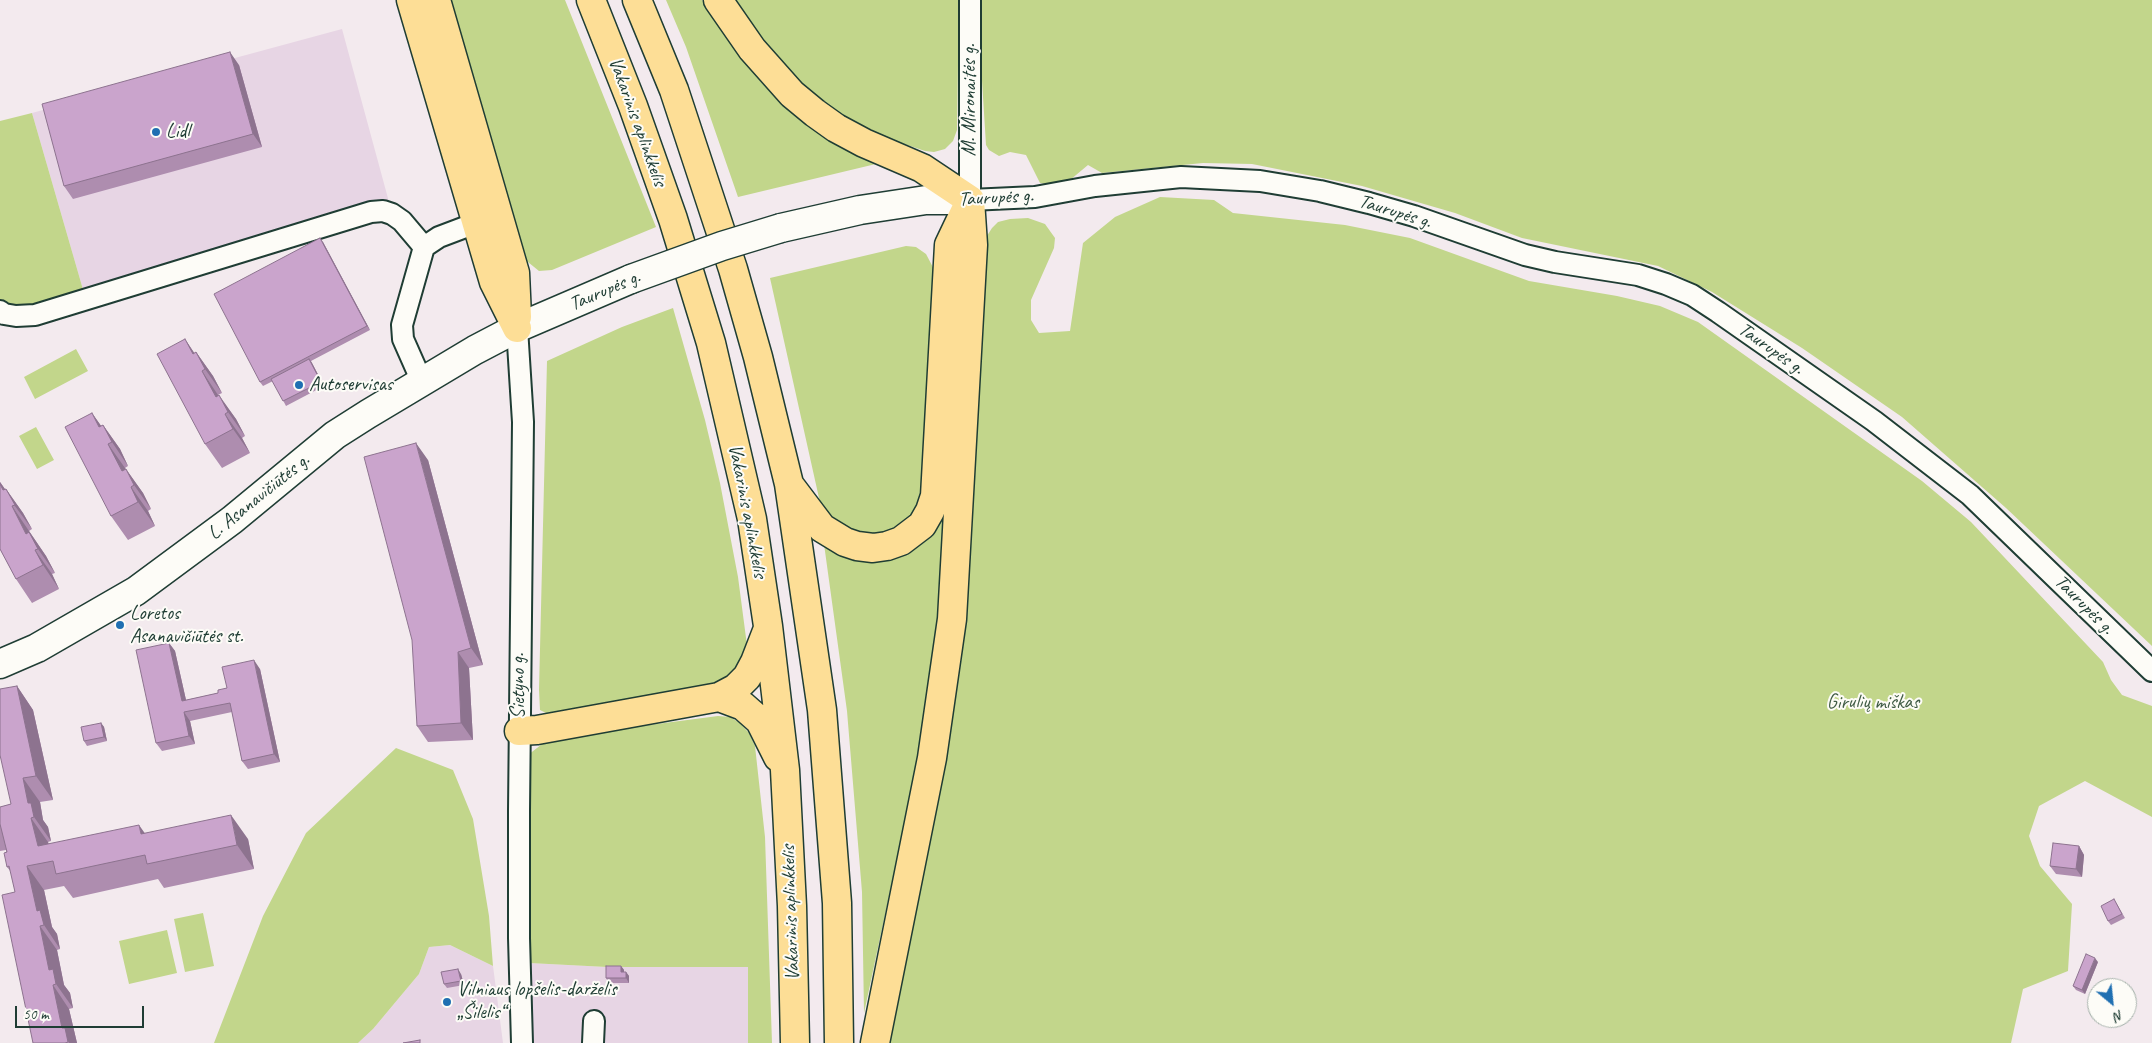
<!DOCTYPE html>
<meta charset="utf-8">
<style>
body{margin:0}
#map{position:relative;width:2152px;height:1043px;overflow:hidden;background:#f3eaee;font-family:Caveat,sans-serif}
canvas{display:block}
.north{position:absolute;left:2087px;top:978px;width:50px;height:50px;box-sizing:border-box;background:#fdfcf7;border:1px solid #a4b0a9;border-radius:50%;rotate:152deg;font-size:14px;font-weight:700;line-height:20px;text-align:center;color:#1f3d34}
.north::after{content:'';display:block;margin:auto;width:18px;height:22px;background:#1f6fb2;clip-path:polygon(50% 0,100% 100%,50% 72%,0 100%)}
.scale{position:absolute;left:15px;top:1006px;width:129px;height:22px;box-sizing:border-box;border:2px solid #1f3d34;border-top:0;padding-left:6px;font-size:15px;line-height:18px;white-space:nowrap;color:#1f3d34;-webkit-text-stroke:4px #fdfcf7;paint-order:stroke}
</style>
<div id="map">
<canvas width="2152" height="1043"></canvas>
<div class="north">N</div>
<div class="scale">50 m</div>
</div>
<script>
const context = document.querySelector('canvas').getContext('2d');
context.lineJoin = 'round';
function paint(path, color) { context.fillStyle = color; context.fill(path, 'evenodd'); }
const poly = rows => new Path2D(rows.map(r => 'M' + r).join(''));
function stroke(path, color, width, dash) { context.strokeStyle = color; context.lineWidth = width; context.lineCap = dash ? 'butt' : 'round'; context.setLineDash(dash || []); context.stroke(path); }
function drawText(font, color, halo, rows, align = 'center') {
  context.font = font + ' Caveat,sans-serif'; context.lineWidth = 4; context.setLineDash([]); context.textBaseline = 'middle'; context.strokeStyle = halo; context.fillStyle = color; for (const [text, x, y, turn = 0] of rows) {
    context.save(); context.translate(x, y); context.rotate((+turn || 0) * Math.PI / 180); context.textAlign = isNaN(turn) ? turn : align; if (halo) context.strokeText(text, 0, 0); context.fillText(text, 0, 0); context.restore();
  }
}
const built = poly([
 [342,29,389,202,84,293,32,113],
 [450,945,493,966,503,1043,358,1043,373,1029,419,974,429,947],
 [529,963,607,967,749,967,748,1043,531,1043]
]);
const green = poly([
 [447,0,565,0,656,227,552,270,539,271,523,258],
 [666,0,702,0,761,82,779,101,820,133,880,163,738,197,686,47],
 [731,0,959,0,957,130,953,141,945,149,934,152,925,151,866,131,828,112,778,66],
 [977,0,2152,0,2152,646,2006,508,1902,417,1802,348,1712,292,1658,266,1522,238,1455,213,1362,186,1252,164,1203,163,1102,173,1088,165,1070,180,1052,185,1040,183,1026,155,1010,152,999,156,989,150,986,145],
 [32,113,84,293,15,311,0,304,0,121],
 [1160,197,1214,200,1233,213,1345,225,1410,238,1529,281,1617,296,1660,306,1698,322,1922,481,1971,522,2103,662,2111,680,2122,695,2152,706,2152,817,2085,781,2039,806,2029,836,2040,866,2072,904,2068,971,2023,989,2011,1043,880,1043,898,955,985,239,992,228,998,222,1010,219,1028,218,1045,224,1055,238,1054,248,1031,300,1031,320,1039,333,1070,331,1083,243,1115,217],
 [906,246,916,247,926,254,937,275,922,499,915,512,905,523,891,531,877,535,847,531,824,513,819,498,770,278],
 [673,308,705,420,720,483,738,577,748,653,726,683,552,716,540,710,539,690,547,361,622,327],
 [76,349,88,371,35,399,24,377],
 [36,427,54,460,37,469,19,436],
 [944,507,940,607,921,746,864,1013,862,892,847,711,824,544,853,557],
 [718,716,730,717,740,723,749,733,755,746,765,837,772,1043,748,1043,748,967,607,967,529,963,528,755,546,741,565,736],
 [396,748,453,770,473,819,489,916,493,966,450,945,429,947,419,974,373,1029,358,1043,214,1043,263,916,306,833],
 [203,913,214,966,185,972,174,919],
 [167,930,177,973,129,984,119,941]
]);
const minor = poly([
 [970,0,970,200,1035,197,1095,186,1181,177,1260,181,1320,191,1369,203,1414,216,1525,255,1555,262,1638,275,1666,284,1692,295,1718,312,1874,421,1970,495,2152,671],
 [0,311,4,314,16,316,35,315,371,212,383,211,392,214,402,221,424,247],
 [517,328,523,422,519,810,519,938,522,1043],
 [422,382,403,339,402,325,424,247,439,237,476,223],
 [593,1043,594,1021]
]);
const secondary = poly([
 [781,228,860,210,926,200,970,200],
 [0,664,37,648,136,591,232,520,335,435,368,414,475,350,517,328,631,279]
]);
const trunk = poly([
 [411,0,494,282,517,328],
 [436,0,515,273,517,317],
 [591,0,633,106,673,219,711,343,752,519,768,626,785,770,792,906,795,1043],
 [637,0,674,90,733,269,758,357,789,484,822,710,837,903,839,1043],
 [718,0,752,49,792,94,815,113,836,128,864,143,922,168,970,200],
 [791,487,822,528,845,542,857,546,873,548,887,546,901,541,922,525,930,511,935,496,949,245,969,203],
 [719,697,743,706,760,721,778,757],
 [519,731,537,730,719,697,736,688,747,677,755,662,767,631],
 [875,1043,932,758,952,619,973,245,970,200]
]);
const secondaryBridge = poly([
 [631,279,722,246,781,228]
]);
const wall = poly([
 [239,65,262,147,73,199,64,186],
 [323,242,370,330,311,361,324,386,286,406,273,381,263,386,260,382],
 [185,339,194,353,196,352,213,376,222,393,218,395,236,419,245,436,242,438,250,453,222,468,205,444],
 [92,413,101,426,103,425,120,449,128,466,125,468,143,493,151,509,148,511,155,526,128,540,111,516],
 [428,460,483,665,469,668,473,740,428,742,417,726],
 [0,482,5,489,6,489,23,513,32,529,29,531,31,534,46,556,55,573,52,574,59,589,32,603,16,579,0,549],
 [169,643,175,651,186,700,218,693,260,669,280,762,248,769,242,761,232,712,190,721,195,744,162,751,156,743],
 [17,686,33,710,53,800,40,802,43,820,48,827,51,841,48,842,49,844,145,833,248,839,254,869,164,888,158,879,73,898,64,886,44,890,52,927,57,934,60,949,57,950,64,985,70,993,73,1008,69,1009,77,1043,33,1043,15,892,11,872,7,867,6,850,0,851,0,807,11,804],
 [101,723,104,727,107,741,87,746,84,741],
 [2079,846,2084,855,2082,877,2056,874,2050,866],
 [2114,899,2125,918,2111,925,2108,921],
 [2098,962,2085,994,2076,990,2073,986],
 [621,966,624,970,624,972,626,972,629,976,629,983,609,983,606,978],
 [461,974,464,985,447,988,444,984]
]);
const shadedWall = poly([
 [230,52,239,65,262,147,253,134],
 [320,238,323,242,370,330,367,326],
 [185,339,201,363,193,354],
 [196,352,213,376,222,393,205,369],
 [309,359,312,363,324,386,321,382],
 [202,371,218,395,228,412,216,397],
 [219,395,236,419,245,436,228,412],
 [92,413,109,437,99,427],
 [225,414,242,438,250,453,233,429],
 [103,425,120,449,128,466,112,442],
 [416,443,428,460,483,665,471,648],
 [108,444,125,468,134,486,122,471],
 [126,469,143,493,151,509,134,485],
 [0,482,11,498,6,489,23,513,32,529,3,490,0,484],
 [131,487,148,511,155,526,138,502],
 [12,506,46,556,55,573,38,549,26,534],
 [35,550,52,574,59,589,43,565],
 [169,643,175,651,188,709,182,701],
 [458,652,469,668,473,740,461,723],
 [254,660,260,669,280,762,274,754],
 [17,686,33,710,53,800,36,776],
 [184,712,190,721,195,744,189,736],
 [101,723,104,727,107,741,104,737],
 [23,778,40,802,43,820,48,827,51,841,34,817,28,803],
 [231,815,248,839,254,869,237,845],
 [31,818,48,842,52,861,38,846],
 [139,825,156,849,141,834],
 [2079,846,2084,855,2082,877,2076,869],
 [27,866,44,890,52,927,57,934,60,949,44,925,37,911],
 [40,926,57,950,64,985,70,993,73,1008,56,984,49,970],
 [2095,958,2098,962,2085,994,2082,990],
 [621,966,624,970,624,976,621,972],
 [458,969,461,974,464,985,461,981],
 [626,972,629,976,629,983,626,978],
 [53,985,69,1009,77,1043,69,1043,62,1028]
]);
const building = poly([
 [230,52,253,134,64,186,42,104,230,52],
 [320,238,367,326,260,382,214,294,320,238],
 [185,339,193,354,196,352,205,369,202,371,216,397,219,395,228,412,225,414,233,429,205,444,157,354,185,339],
 [309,359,321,382,283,401,271,379,309,359],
 [92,413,99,427,103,425,112,442,108,444,122,471,126,469,134,485,131,487,138,502,111,516,65,427,92,413],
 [416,443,471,648,458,652,461,723,417,726,412,640,364,457,416,443],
 [0,484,3,490,6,489,15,505,12,506,26,534,29,532,38,549,35,550,43,565,16,579,0,549,0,484],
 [169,643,182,701,218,693,218,690,227,688,222,667,254,660,274,754,242,761,230,703,184,712,189,736,156,743,136,650,169,643],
 [17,686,36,776,23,778,28,803,31,803,34,817,31,818,38,846,139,825,141,834,231,815,237,845,147,864,145,855,56,874,53,861,27,866,37,911,40,910,44,925,40,926,49,970,53,969,56,984,53,985,62,1028,65,1028,68,1042,65,1043,33,1043,2,895,15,892,9,866,7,867,4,853,7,852,0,824,0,807,11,804,0,755,0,689,17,686],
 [101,723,104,737,84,741,81,727,101,723],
 [2053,843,2079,846,2076,869,2050,866,2053,843],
 [2114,899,2122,914,2108,921,2101,906,2114,899],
 [2086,954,2095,958,2082,990,2073,986,2086,954],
 [606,966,621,966,621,972,626,972,626,978,606,978,606,966],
 [458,969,461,981,444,984,441,972,458,969],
 [420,1040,420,1043,403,1043,420,1040]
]);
const markers = [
 [156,132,5,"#1f6fb2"],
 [299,385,5,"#1f6fb2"],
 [120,625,5,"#1f6fb2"],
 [447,1002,5,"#1f6fb2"]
];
const streetNames = [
 ["M. Mironaitės g.",970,100,-90],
 ["Vakarinis aplinkkelis",637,122,70],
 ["Taurupės g.",996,198,-3],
 ["Taurupės g.",1395,212,17],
 ["Taurupės g.",605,291,-23],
 ["Taurupės g.",1771,349,35],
 ["L. Asanavičiūtės g.",259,497,-39],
 ["Vakarinis aplinkkelis",747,511,79],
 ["Taurupės g.",2084,605,45],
 ["Sietyno g.",519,686,-90],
 ["Vakarinis aplinkkelis",791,913,-92]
];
const poiNames = [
 ["Lidl",166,132],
 ["Autoservisas",309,385],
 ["Loretos",130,614],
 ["Asanavičiūtės st.",130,637],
 ["Vilniaus lopšelis-darželis",457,990],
 ["„Šilelis“",457,1013]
];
const parkNames = [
 ["Girulių miškas",1873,703]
];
paint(built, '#e7d5e4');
paint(green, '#c2d68b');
stroke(minor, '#1f3d34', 24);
stroke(secondary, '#1f3d34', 31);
stroke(trunk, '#1f3d34', 31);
stroke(minor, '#fdfcf7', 20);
stroke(secondary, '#fdfcf7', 28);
stroke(trunk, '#fdde96', 28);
stroke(secondaryBridge, '#1f3d34', 31, []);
stroke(secondaryBridge, '#fdfcf7', 28);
paint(wall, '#ae8daf');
paint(shadedWall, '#8d738f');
paint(building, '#caa4cc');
stroke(building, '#8d738f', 1);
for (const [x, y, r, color] of markers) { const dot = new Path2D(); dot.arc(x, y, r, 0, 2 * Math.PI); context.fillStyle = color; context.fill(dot); stroke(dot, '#fdfcf7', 2); }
drawText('20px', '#1f3d34', '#fdfcf7', streetNames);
drawText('20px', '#1f3d34', '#fdfcf7', poiNames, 'left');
drawText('20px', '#405c45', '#fdfcf7', parkNames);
</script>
